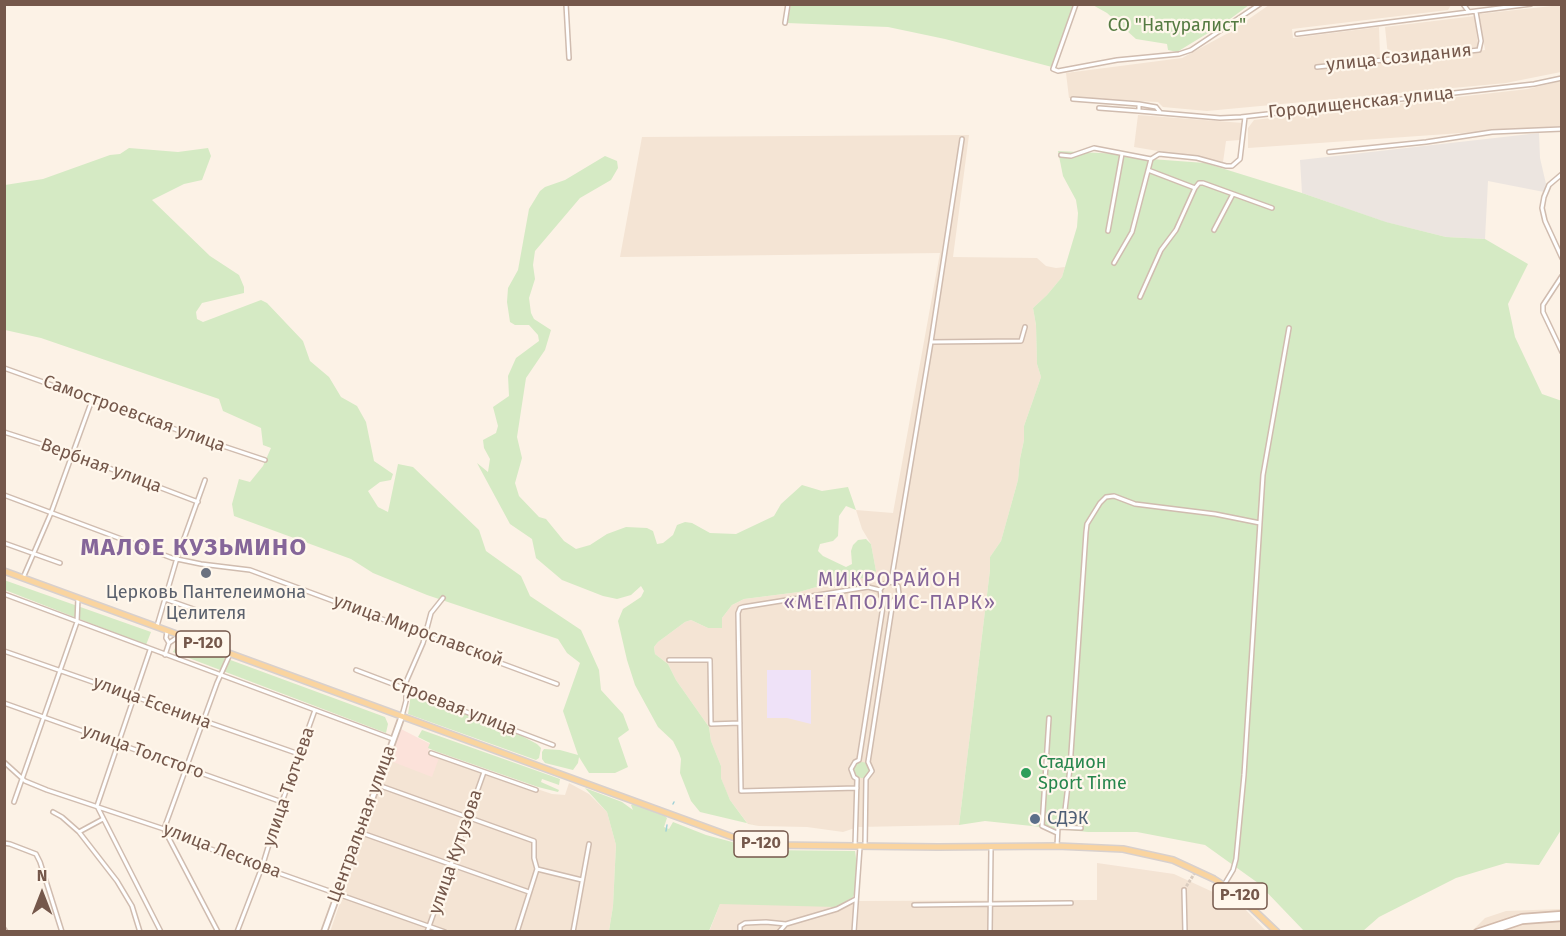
<!DOCTYPE html>
<meta charset="utf-8">
<style>
body{margin:0}
#map{position:relative;width:1566px;height:936px;overflow:hidden;background:#fcf2e6;font-family:"Fira Sans",sans-serif}
canvas{display:block}
.frame{position:absolute;inset:0;border:6px solid #75584b;pointer-events:none}
.north{position:absolute;left:12px;top:864px;width:60px;height:60px;-webkit-text-stroke:4px #fff7ec;paint-order:stroke;rotate:0deg;font-size:16px;font-weight:700;line-height:24px;text-align:center;color:#75584b}
.north::after{content:'';display:block;margin:auto;width:21px;height:27px;background:#75584b;clip-path:polygon(50% 0,100% 100%,50% 72%,0 100%)}
</style>
<div id="map">
<canvas width="1566" height="936"></canvas>
<div class="frame"></div>
<div class="north">N</div>
</div>
<script>
const context = document.querySelector('canvas').getContext('2d');
context.lineJoin = 'round';
function paint(path, color) { context.fillStyle = color; context.fill(path, 'evenodd'); }
const poly = rows => new Path2D(rows.map(r => 'M' + r).join(''));
function stroke(path, color, width, dash) { context.strokeStyle = color; context.lineWidth = width; context.lineCap = dash ? 'butt' : 'round'; context.setLineDash(dash || []); context.stroke(path); }
function drawText(font, color, halo, rows, align = 'center') {
  context.font = font + ' "Fira Sans",sans-serif'; context.lineWidth = 4.5; context.setLineDash([]); context.textBaseline = 'middle'; context.strokeStyle = halo; context.fillStyle = color; for (const [text, x, y, turn = 0] of rows) {
    context.save(); context.translate(x, y); context.rotate((+turn || 0) * Math.PI / 180); context.textAlign = isNaN(turn) ? turn : align; if (halo) context.strokeText(text, 0, 0); context.fillText(text, 0, 0); context.restore();
  }
}
const residential = poly([
 [1269,5,1451,5,1448,10,1292,29,1293,38,1379,27,1380,57,1321,69,1485,50,1479,14,1561,5,1561,72,1506,83,1207,111,1163,107,1158,102,1069,98,1066,73,1182,58,1230,32],
 [1475,16,1478,47,1388,56,1385,27],
 [1561,81,1561,126,1248,148,1248,128,1254,120,1528,89],
 [1138,115,1243,123,1240,140,1226,141,1223,162,1134,147],
 [969,135,953,257,1037,258,1046,266,1056,268,1065,267,1062,277,1047,295,1033,308,1036,325,1037,364,1041,377,1024,426,1024,440,1020,459,1018,480,1001,541,990,557,990,570,959,825,858,827,843,832,807,827,759,826,748,824,730,800,726,791,721,778,721,766,711,741,709,727,676,680,668,664,655,654,654,647,658,642,685,622,691,620,708,628,722,618,732,605,744,599,799,592,820,586,844,586,852,579,873,576,876,571,871,544,862,529,856,510,893,513,940,253,620,257,642,137],
 [395,741,552,794,565,795,569,783,589,794,607,812,616,845,613,906,609,931,330,932],
 [1097,863,1174,874,1241,905,1266,931,857,932,859,901,1097,900],
 [720,904,854,904,852,931,709,932],
 [1561,909,1561,931,1471,932,1485,918,1506,911]
]);
const commercial = poly([
 [401,729,430,744,428,754,439,758,432,777,388,760]
]);
const industrial = poly([
 [1539,133,1540,158,1546,184,1544,192,1488,181,1485,239,1446,237,1385,222,1302,193,1300,160]
]);
const education = poly([
 [767,670,811,670,811,724,787,718,767,718]
]);
const green = poly([
 [1091,4,1249,4,1249,5,1226,22,1177,52,1168,50,1167,44,1136,39,1107,13],
 [791,5,791,4,1074,5,1052,67,945,39,888,27,787,23],
 [129,148,178,152,208,148,211,156,202,180,184,184,152,200,210,256,239,275,244,287,244,293,202,303,196,312,197,319,203,322,261,300,267,303,303,341,310,361,329,377,341,397,357,406,366,422,374,461,393,474,391,480,380,482,368,491,378,507,388,512,398,464,413,467,479,530,486,551,521,576,530,596,581,630,599,670,601,690,623,714,629,730,618,738,628,767,615,773,589,773,579,757,578,763,573,770,545,763,542,759,542,752,544,749,560,750,578,755,563,711,580,663,567,653,558,639,427,595,373,573,351,559,234,516,232,504,239,479,250,482,263,466,271,448,263,445,261,428,223,411,219,399,41,338,5,330,5,185,43,179,110,155,120,154],
 [1058,151,1122,154,1151,159,1205,163,1302,193,1386,222,1446,237,1485,239,1528,264,1508,304,1515,337,1542,394,1562,401,1561,830,1539,865,1506,863,1456,878,1379,917,1363,931,1304,931,1258,883,1205,845,1137,832,1088,832,985,821,959,825,990,570,990,557,1001,541,1018,480,1020,459,1024,440,1024,426,1041,377,1037,364,1036,325,1033,308,1047,295,1062,277,1077,227,1078,213,1076,200,1063,176],
 [605,156,617,161,618,168,611,180,580,198,535,251,533,265,535,279,529,298,531,313,534,319,551,330,545,350,526,378,517,437,522,458,515,483,519,496,539,517,546,519,564,541,576,549,590,545,607,534,626,527,647,528,653,531,657,544,663,543,673,535,677,525,685,522,692,523,710,533,736,534,774,516,781,504,802,485,822,491,848,487,856,510,846,506,839,516,838,536,833,541,820,544,818,551,823,556,846,567,852,564,851,551,853,545,858,540,866,539,871,544,876,571,873,577,852,579,844,586,820,586,799,592,744,599,732,605,722,618,722,628,708,628,691,620,685,622,658,642,654,647,655,654,668,664,676,680,709,727,711,741,721,766,721,778,730,800,747,823,759,826,700,812,691,801,680,773,681,759,679,753,673,741,658,727,635,685,627,660,618,621,623,609,641,597,644,591,641,586,631,595,617,599,603,596,562,580,536,558,532,539,510,524,477,463,488,472,490,459,484,448,483,440,496,433,498,426,493,407,509,396,508,376,516,358,539,341,538,335,529,325,515,325,510,322,507,302,508,288,518,270,529,209,540,191,545,187,565,180],
 [4,580,151,632,146,645,5,590],
 [179,641,385,717,388,724,386,733,173,652],
 [409,690,505,727,537,744,541,748,539,758,536,760,408,714,410,702],
 [422,730,560,779,559,785,542,779,541,782,559,790,558,792,538,787,435,751,428,748,430,743,418,737],
 '854 770a8 8 0 1 1 16 0a8 8 0 1 1-16 0Z',
 [585,788,622,802,633,810,631,805,633,804,665,816,667,818,664,827,669,829,673,822,706,835,762,850,855,851,857,865,856,889,853,897,836,907,720,904,709,931,609,931,613,906,616,845,607,812]
]);
const stream = poly([
 [673,804,674,802],
 [666,831,667,825]
]);
const minorTunnel = poly([
 [1184,890,1196,871]
]);
const minor = poly([
 [566,4,569,58],
 [1076,4,1053,69,1058,71,1117,60,1179,54,1191,50,1260,4],
 [1463,4,1469,12],
 [785,23,788,4],
 [1297,34,1531,4],
 [1317,67,1479,50,1481,41,1476,12],
 [1073,99,1139,104],
 [1099,108,1139,111],
 [1160,112,1156,107,1139,104,1139,111,1220,118,1241,117,1534,84,1562,78],
 [1329,152,1426,142,1492,132,1562,129],
 [1061,155,1071,156,1094,148,1151,159],
 [1148,170,1195,188,1199,183,1203,183,1272,208],
 [1562,174,1549,185,1544,197,1542,208,1545,221,1562,258],
 [1214,230,1233,194],
 [1108,231,1122,154],
 [1114,263,1132,232,1151,159,1159,154,1197,158,1226,166,1232,166,1240,159,1245,117],
 [1562,276,1543,305,1543,312,1562,352],
 [1140,297,1161,250,1176,230,1195,188],
 [931,342,1021,341,1025,327],
 [4,368,211,442,265,460],
 [4,432,72,454,198,502],
 [4,495,172,558,201,564,250,570,557,684],
 [4,543,60,563],
 [23,578,51,513,92,400],
 [891,582,931,342,962,139],
 [4,594,393,739],
 [165,599,199,611],
 [157,626,177,558,205,480],
 [169,643,179,636],
 [150,650,97,806,161,932],
 [4,651,299,754],
 [165,655,169,643,166,638,167,631],
 [669,660,710,660,711,724,740,723],
 [356,670,553,745],
 [4,703,282,802],
 [402,716,406,701,406,682,423,643,431,613,443,598],
 [1049,718,1042,826,1057,833],
 [431,753,536,790],
 [4,762,25,781,47,790,164,829,191,842,445,932],
 [378,785,534,841,534,858,537,869,517,932],
 [857,788,741,791,738,613,740,608,743,607,868,587,880,590],
 [14,802,77,622,78,598],
 [53,812,62,817,79,832,117,881,132,906,140,932],
 [1063,827,1070,768,1086,532,1087,524,1100,503,1106,497,1114,496,1135,504,1215,514,1260,523],
 [79,832,103,819],
 [359,832,529,892],
 [4,843,10,844,36,854,40,862,62,932],
 [855,846,857,779,854,777,851,769,855,762,859,760,884,600,881,596,880,590,884,584,891,582],
 [865,846,866,779,872,771,868,762,893,601,899,594,898,586,891,582],
 [1057,846,1058,827,1081,828],
 [537,869,582,880],
 [1224,885,1233,870,1236,859,1244,775,1263,475,1289,328],
 [1184,890,1185,932],
 [914,905,1071,903],
 [4,929,6,932],
 [218,932,164,829,217,683,230,654],
 [237,932,262,867,282,802,315,710],
 [427,932,484,772],
 [573,932,589,844],
 [740,932,740,926,745,923,766,922,786,924],
 [779,932,786,924,837,909,856,899],
 [854,932,860,847],
 [990,932,991,848]
]);
const tertiary = poly([
 [324,932,402,716]
]);
const secondary = poly([
 [1477,932,1522,917,1562,914],
 [1489,932,1522,921,1562,918]
]);
const primary = poly([
 [4,571,738,839,759,844,773,845,938,847,1057,846,1123,849,1173,860,1214,879,1236,893,1277,932]
]);
const markers = [
 [206,573,6,"#6b7280"],
 [1026,773,6,"#2e9e5b"],
 [1035,819,6,"#5c6f8a"]
];
const shields = [
 [203,644,54],
 [761,844,54],
 [1240,896,54]
];
const shieldNames = [
 ["Р-120",203,644],
 ["Р-120",761,844],
 ["Р-120",1240,896]
];
const parkNames = [
 ["СО \"Натуралист\"",1177,26]
];
const streetNames = [
 ["улица Созидания",1399,58,-6],
 ["Городищенская улица",1361,103,-6],
 ["Самостроевская улица",134,414,20],
 ["Вербная улица",101,466,20],
 ["улица Мирославской",418,631,20],
 ["улица Есенина",152,703,20],
 ["Строевая улица",454,707,21],
 ["улица Толстого",143,752,20],
 ["улица Тютчева",289,787,-71],
 ["Центральная улица",362,824,-70],
 ["улица Лескова",222,851,21],
 ["улица Кутузова",456,852,-71]
];
const worshipNames = [
 ["Церковь Пантелеимона",206,593],
 ["Целителя",206,614]
];
const leisureNames = [
 ["Стадион",1038,763],
 ["Sport Time",1038,784]
];
const serviceNames = [
 ["СДЭК",1047,819]
];
const neighbourhoodNames = [
 ["МИКРОРАЙОН",890,580],
 ["«МЕГАПОЛИС-ПАРК»",890,603]
];
const districtNames = [
 ["МАЛОЕ КУЗЬМИНО",194,548]
];
paint(residential, '#f4e4d4');
paint(commercial, '#fce2da');
paint(industrial, '#ece5e0');
paint(education, '#efe2f8');
paint(green, '#d5eac4');
stroke(stream, '#a0d1d7', 1.5);
stroke(minorTunnel, '#daccbf', 3, [3, 1.5]);
stroke(minor, '#d0bcaf', 6);
stroke(tertiary, '#d0bcaf', 8);
stroke(secondary, '#d3bbac', 8);
stroke(primary, '#d8d0cd', 8);
stroke(minor, '#fff', 3);
stroke(tertiary, '#fff', 4.5);
stroke(secondary, '#fff', 4.5);
stroke(primary, '#fad49f', 5);
for (const [x, y, r, color] of markers) { const dot = new Path2D(); dot.arc(x, y, r, 0, 2 * Math.PI); context.fillStyle = color; context.fill(dot); stroke(dot, '#fff7ec', 2); }
for (const [x, y, w] of shields) { const box = new Path2D(); box.roundRect(x - w / 2, y - 13, w, 26, 4.5); context.fillStyle = '#fff7ec'; context.fill(box); stroke(box, '#75584b', 1.5); }
drawText('bold 16px', '#75584b', null, shieldNames);
drawText('18px', '#557b42', '#fff7ec', parkNames);
drawText('18px', '#75584b', '#fff7ec', streetNames);
drawText('18px', '#5b616d', '#fff7ec', worshipNames);
drawText('18px', '#27864d', '#fff7ec', leisureNames, 'left');
drawText('18px', '#4e5e75', '#fff7ec', serviceNames, 'left');
context.letterSpacing = '1.5px';
drawText('20px', '#856699', '#fff7ec', neighbourhoodNames);
context.letterSpacing = '0px';
context.letterSpacing = '1.5px';
drawText('bold 24px', '#856699', '#fff7ec', districtNames);
context.letterSpacing = '0px';
</script>
